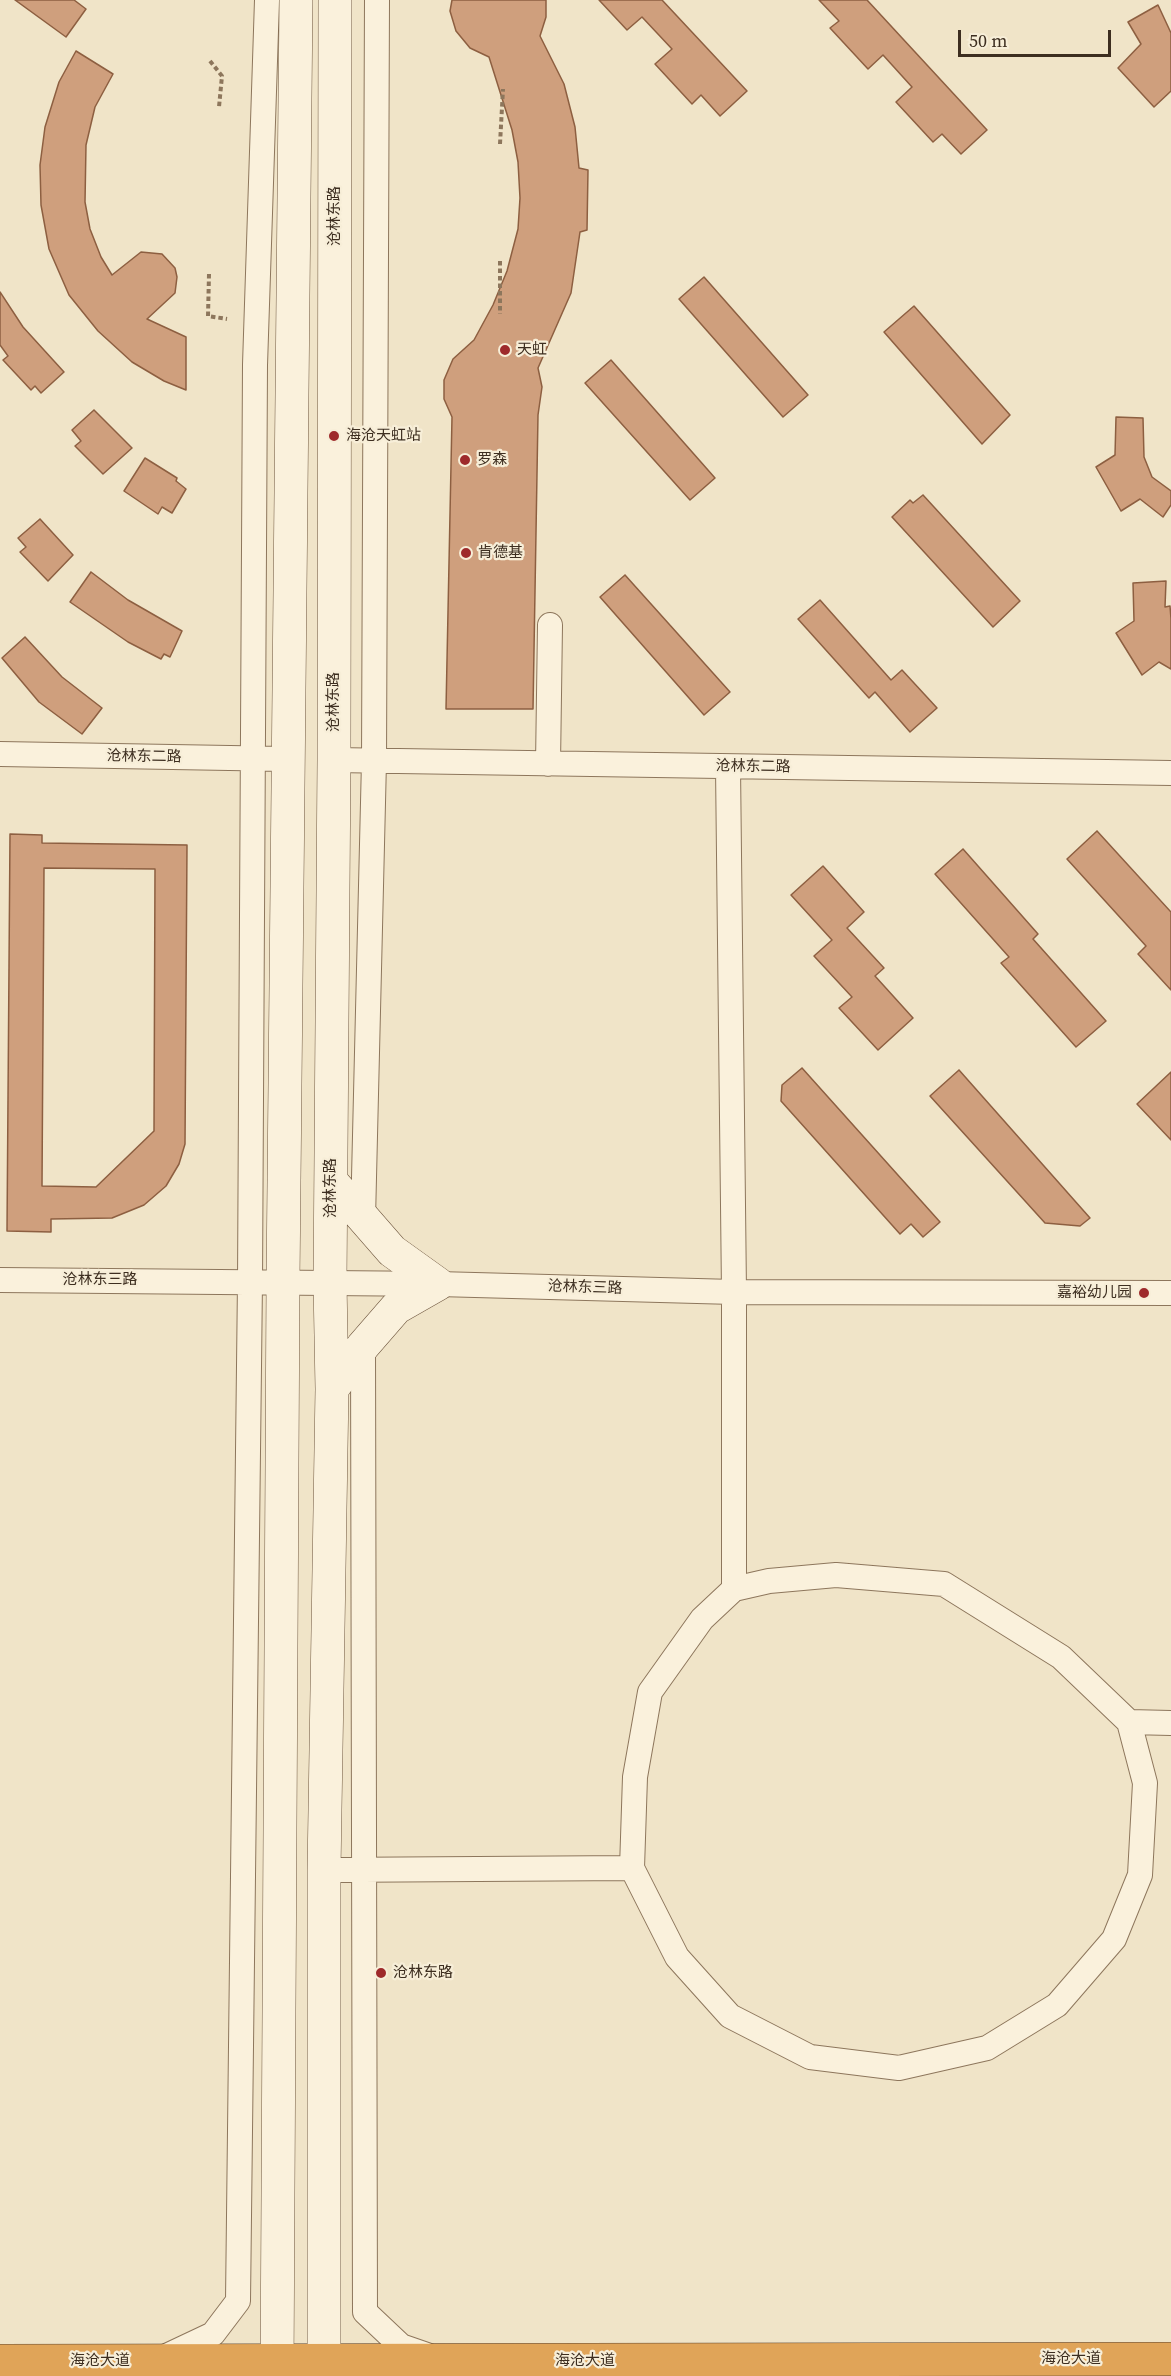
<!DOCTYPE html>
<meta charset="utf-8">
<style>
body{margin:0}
#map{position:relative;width:1171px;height:2376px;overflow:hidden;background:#f0e4c8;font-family:"Source Serif 4",serif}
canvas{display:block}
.scale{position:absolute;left:958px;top:30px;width:153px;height:27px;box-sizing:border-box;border:3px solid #3d2e20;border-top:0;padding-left:8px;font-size:18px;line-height:21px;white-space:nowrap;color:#3d2e20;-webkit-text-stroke:4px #f7eed8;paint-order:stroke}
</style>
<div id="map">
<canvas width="1171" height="2376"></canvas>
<div class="scale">50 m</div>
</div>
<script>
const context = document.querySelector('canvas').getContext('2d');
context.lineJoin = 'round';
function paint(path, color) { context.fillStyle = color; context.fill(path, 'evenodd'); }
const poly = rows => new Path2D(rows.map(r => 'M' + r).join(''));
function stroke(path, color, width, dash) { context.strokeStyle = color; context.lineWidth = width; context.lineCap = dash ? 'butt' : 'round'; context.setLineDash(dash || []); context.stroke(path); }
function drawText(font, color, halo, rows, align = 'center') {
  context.font = font + ' "Source Serif 4","Noto Sans SC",serif'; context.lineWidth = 4.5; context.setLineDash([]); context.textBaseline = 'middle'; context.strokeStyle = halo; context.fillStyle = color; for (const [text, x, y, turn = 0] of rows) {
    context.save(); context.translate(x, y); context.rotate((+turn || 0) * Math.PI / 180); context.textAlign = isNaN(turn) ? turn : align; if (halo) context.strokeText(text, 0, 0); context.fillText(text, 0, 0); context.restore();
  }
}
const building = poly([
 [15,0,74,0,86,9,66,37,15,0],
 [452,0,546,0,546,17,540,36,564,84,575,127,579,168,588,170,587,230,580,232,571,293,538,368,542,387,538,415,533,709,446,709,452,417,444,399,444,380,453,359,474,340,493,305,507,271,518,229,520,198,518,162,512,130,489,57,470,48,456,31,450,11,452,0],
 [599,0,662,0,747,91,720,116,701,95,692,104,655,64,672,49,642,17,627,30,599,0],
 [819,0,867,0,987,130,961,154,942,134,933,142,896,102,912,87,883,55,868,69,830,28,839,21,819,0],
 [1158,5,1171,33,1171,91,1154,107,1118,68,1141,44,1128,22,1158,5],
 [76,51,113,74,95,107,86,145,85,202,90,229,101,257,112,275,141,252,162,254,175,268,177,277,175,293,147,319,186,337,186,390,164,381,132,362,98,331,69,295,49,249,41,205,40,165,45,127,59,82,76,51],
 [704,277,808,395,783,417,679,299,704,277],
 [0,292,23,327,64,372,41,393,35,386,31,390,3,360,8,356,0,345,0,292],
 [914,306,1010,415,982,444,884,332,914,306],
 [611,360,715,478,690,500,585,383,611,360],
 [94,410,132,448,103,474,75,446,81,441,72,430,94,410],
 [1116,417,1143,418,1144,457,1152,477,1171,491,1171,505,1163,517,1140,499,1121,511,1096,467,1115,455,1116,417],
 [145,458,177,478,176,481,186,489,172,513,162,507,158,514,124,491,145,458],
 [923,495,1020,601,993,627,892,517,910,500,913,503,923,495],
 [40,519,73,555,48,581,20,552,26,547,18,538,40,519],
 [91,572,128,600,182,631,170,657,164,654,161,659,128,642,70,602,91,572],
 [625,575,730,692,704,715,600,597,625,575],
 [1166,581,1165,607,1170,606,1171,619,1171,669,1159,662,1142,675,1116,633,1134,621,1133,583,1166,581],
 [820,600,891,680,902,670,937,708,910,732,875,692,869,698,798,619,820,600],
 [25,637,62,677,102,708,82,734,39,702,2,658,25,637],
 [1097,831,1171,912,1171,990,1138,954,1146,946,1067,859,1097,831],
 [10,834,42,835,42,843,187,845,185,1144,179,1164,166,1186,144,1205,112,1218,51,1219,51,1232,7,1231,10,834],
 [44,868,155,869,154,1131,96,1187,42,1186,44,868],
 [963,849,1038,934,1033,939,1106,1021,1076,1047,1001,963,1009,957,935,874,963,849],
 [823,866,864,912,847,928,884,968,875,976,913,1018,878,1050,839,1008,852,997,814,956,832,940,791,895,823,866],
 [802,1068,940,1222,923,1237,911,1224,900,1234,781,1101,782,1085,802,1068],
 [959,1070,1090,1218,1080,1226,1045,1223,930,1096,959,1070],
 [1171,1072,1171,1140,1137,1104,1171,1072]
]);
const path = poly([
 [210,61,222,76,219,107],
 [500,144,503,89],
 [500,261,500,314],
 [209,274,208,316,227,319]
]);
const street = poly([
 [0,754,287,759],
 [334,760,1171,773],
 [548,764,550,625],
 [728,767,734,1292,734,1589],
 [363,1219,374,761,377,0],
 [0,1280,438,1284,734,1292,1171,1293],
 [363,1346,365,2312,401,2346,427,2355],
 [836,1575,944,1584,1061,1657,1129,1722,1145,1783,1140,1875,1114,1939,1057,2005,987,2048,899,2068,810,2057,730,2016,677,1957,632,1868,635,1777,650,1692,702,1619,734,1589,769,1581,836,1575],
 [1129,1722,1171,1723],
 [324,1870,632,1868],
 [160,2359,213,2334,238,2301,250,1281,255,365,267,0]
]);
const secondary = poly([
 [331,1181,392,1251,438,1284,396,1308,363,1346,332,1389],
 [277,2376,283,1281,296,0],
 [328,2376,324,2361,324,1870,332,1389,330,1283,334,760,335,0]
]);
const highway = poly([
 [0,2361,1171,2359]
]);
const markers = [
 [505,350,6,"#9e2a2b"],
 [334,436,6,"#9e2a2b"],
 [465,460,6,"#9e2a2b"],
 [466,553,6,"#9e2a2b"],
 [1144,1293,6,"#9e2a2b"],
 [381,1973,6,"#9e2a2b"]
];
const streetNames = [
 ["沧林东路",335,216,-90],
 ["沧林东路",334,702,-90],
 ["沧林东二路",144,757,1],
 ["沧林东二路",753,767,1],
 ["沧林东路",331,1188,-90],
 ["沧林东三路",100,1280],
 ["沧林东三路",585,1288,2],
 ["海沧大道",1071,2359],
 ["海沧大道",100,2361],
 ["海沧大道",585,2361]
];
const poiNames = [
 ["天虹",517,350],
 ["海沧天虹站",346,436],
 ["罗森",477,460],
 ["肯德基",478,553],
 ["嘉裕幼儿园",1132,1293,"right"],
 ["沧林东路",393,1973]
];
paint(building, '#cf9f7d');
stroke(building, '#8d5f41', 1.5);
stroke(street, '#8d765c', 26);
stroke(secondary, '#6f573f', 34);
stroke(highway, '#5b4430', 34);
stroke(path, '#8d765c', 4, [4.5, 3]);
stroke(street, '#faf1dc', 24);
stroke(secondary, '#faf1dc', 33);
stroke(highway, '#e0a458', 33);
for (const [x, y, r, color] of markers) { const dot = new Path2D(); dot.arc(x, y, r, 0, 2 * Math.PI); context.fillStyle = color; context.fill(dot); stroke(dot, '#f7eed8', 2); }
drawText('15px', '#3d2e20', '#f7eed8', streetNames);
drawText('15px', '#3d2e20', '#f7eed8', poiNames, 'left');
</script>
